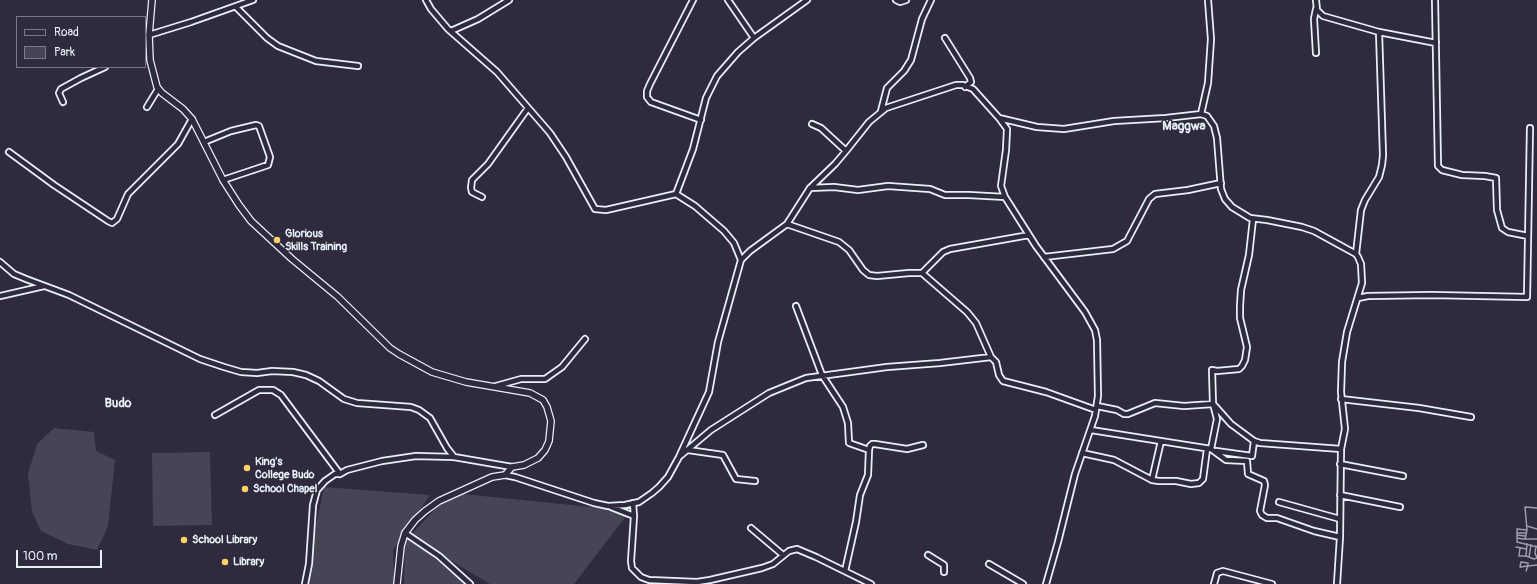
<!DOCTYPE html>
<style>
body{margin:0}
#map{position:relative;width:1537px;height:584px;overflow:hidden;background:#2f2a3d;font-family:Pangolin,sans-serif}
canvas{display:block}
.legend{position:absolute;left:16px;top:16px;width:130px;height:52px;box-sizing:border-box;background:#2f2a3d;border:1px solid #797a88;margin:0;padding:5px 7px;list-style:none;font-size:12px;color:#e8f1f8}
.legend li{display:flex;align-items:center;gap:8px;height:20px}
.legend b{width:20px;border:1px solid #797a88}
.scale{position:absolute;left:16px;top:550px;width:86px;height:18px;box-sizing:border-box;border:2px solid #e8f1f8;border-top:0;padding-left:5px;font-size:12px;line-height:14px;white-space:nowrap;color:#e8f1f8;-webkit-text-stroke:3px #2f2a3d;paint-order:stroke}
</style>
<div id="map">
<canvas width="1537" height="584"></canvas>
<ul class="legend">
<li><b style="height:5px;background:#2f2a3d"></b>Road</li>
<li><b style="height:11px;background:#464455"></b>Park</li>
</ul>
<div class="scale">100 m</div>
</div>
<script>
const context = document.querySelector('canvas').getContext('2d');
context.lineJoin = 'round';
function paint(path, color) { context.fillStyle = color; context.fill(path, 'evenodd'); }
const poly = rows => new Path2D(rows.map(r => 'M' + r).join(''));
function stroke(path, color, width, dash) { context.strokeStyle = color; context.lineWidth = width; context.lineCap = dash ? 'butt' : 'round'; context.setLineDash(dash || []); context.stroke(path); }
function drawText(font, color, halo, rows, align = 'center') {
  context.font = font + ' Pangolin,sans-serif'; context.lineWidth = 3; context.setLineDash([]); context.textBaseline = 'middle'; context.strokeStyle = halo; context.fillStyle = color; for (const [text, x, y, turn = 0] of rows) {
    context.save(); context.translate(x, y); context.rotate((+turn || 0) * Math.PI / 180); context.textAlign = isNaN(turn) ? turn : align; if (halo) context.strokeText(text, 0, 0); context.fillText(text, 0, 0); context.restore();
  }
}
const green = poly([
 [54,428,94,432,96,451,115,460,108,526,97,550,68,544,41,531,32,512,28,473,37,444],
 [210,452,212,525,153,526,152,453],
 [324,487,430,495,393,550,394,584,304,584],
 [463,494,630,511,574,584,490,584,410,536,438,506],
 [405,533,465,584,404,584]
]);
const stream = poly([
 [1537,508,1525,507,1527,530,1517,529,1517,538,1523,539,1537,539],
 [1527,526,1537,529],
 [1517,533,1525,533],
 [1517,535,1525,536],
 [1517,538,1517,542,1537,547],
 [1525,539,1527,530],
 [1527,544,1526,556,1534,559,1537,558,1535,553,1536,546],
 [1516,547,1526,549],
 [1520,548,1519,556,1525,556],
 [1529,557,1531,545],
 [1520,567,1521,562,1528,563,1528,566,1537,565],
 [1521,567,1527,566],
 [1526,571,1528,566]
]);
const minor = poly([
 [426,0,431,9,448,29,497,72,550,133,566,157,595,209,606,210,676,194,695,206,724,231,734,243,741,260],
 [693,0,650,84,647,91,647,97,651,102,701,120],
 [728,0,754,38],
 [896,0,900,2,906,0],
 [1208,0,1211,39,1208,83,1201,114,1207,116,1214,126,1217,138,1221,189,1225,199,1232,207,1250,218,1267,220,1302,227,1314,231,1356,254],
 [1316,0,1317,10,1323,16,1379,32,1436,43],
 [1435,0,1438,166,1442,170,1462,175,1485,176,1496,178,1497,210,1502,228,1508,232,1528,236],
 [236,7,267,38,278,46,316,61,358,66],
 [1316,9,1314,19,1316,53],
 [451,31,478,19,509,0],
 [149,35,191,22,253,0],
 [945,38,970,78,971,82,965,87],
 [63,102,59,93,61,89,81,78,105,67],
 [147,107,158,89],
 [881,111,887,88,904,71,911,60,922,19,931,0],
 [999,118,1007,129,1006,150,1001,186,1005,197,1036,246,1085,312,1095,330,1097,340,1098,396,1095,416,1075,474,1058,542,1046,584],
 [812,124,821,128,846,151,869,122,886,108,956,85,963,85,973,89,999,118,1037,127,1064,129,1114,121,1166,118,1201,114],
 [204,142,231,131,256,125,259,126,270,157,268,165,223,180],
 [9,152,54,185,108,221,112,223,117,219,128,194,178,144,192,119],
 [810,188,834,187,858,190,888,186,930,189,945,195,969,195,1005,197],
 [676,194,693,149,706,98,717,76,738,52,754,38,807,0],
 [482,197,472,192,471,188,472,180,488,164,528,108],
 [787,224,839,242,849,250,863,270,869,275,877,276,909,273,922,273,967,312,976,323,991,357],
 [1044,257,1113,249,1127,241,1149,199,1155,194,1188,190,1221,183],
 [0,262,14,274,26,279,69,295,200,359,224,367,241,372,257,373,272,371,293,372,306,375,319,381,344,399,357,403,411,407,419,410,430,418,447,448,454,457],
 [922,273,943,252,950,249,1029,235],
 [0,296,44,286],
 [1358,298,1368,296,1432,295,1527,297,1530,128],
 [796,306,822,375,843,407,848,423,849,443,869,450],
 [496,386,521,379,545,379,562,367,585,339],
 [1341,399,1419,408,1471,417],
 [1214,405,1231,424,1254,441,1260,443,1341,449],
 [1097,406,1117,410,1124,414,1128,414,1155,403,1184,406,1213,404],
 [215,415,259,390,273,390,281,395,340,474],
 [1091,430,1211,449,1226,460,1247,461,1248,474,1264,481,1265,485,1260,511,1262,515,1267,518,1277,518,1314,531,1340,537],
 [1211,449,1217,419,1213,404,1212,370,1217,371,1239,369,1242,366,1245,360,1247,347,1240,318,1240,306,1241,290,1249,255,1253,219],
 [688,450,723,455,736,479,755,481],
 [1216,451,1252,456,1254,441],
 [1082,453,1114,460,1152,480,1159,481,1176,481,1191,484,1199,483,1203,479,1207,449],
 [680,456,711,430,769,393,806,378,887,367,940,363,991,357,996,362,999,375,1003,381,1046,392,1096,410],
 [1340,464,1403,476],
 [505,475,515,477,594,503,608,506,625,505,639,502,652,493,659,487,668,477,679,457,709,392,718,342,741,260,750,251,787,224,810,188,835,164,846,151],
 [1152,480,1161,441],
 [1340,495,1400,507],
 [1279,502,1340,519],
 [633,503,634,516,631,561,632,568,641,577,649,580,697,582,710,580,762,568,773,564,789,551,797,549,816,557,871,584],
 [611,507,634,516],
 [751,528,783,555],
 [405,533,439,556,470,584],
 [928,555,944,565,944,572],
 [989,564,1023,584],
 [845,571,856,522,860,495,868,475,869,450,870,446,872,444,875,444,907,449,923,445],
 [305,584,309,564,313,505,317,490,325,481,335,474,340,474,347,470,382,461,416,456,454,457,512,467],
 [1214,584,1217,573,1223,571,1272,584],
 [1337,584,1340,537,1341,449,1345,429,1341,392,1342,362,1347,332,1362,283,1361,264,1358,257,1356,254,1361,210,1365,200,1379,177,1382,165,1383,155,1379,32]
]);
const tertiary = poly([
 [152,0,149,35,150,60,157,87,162,93,183,109,192,119,223,180,239,205,251,221,292,259,338,297,390,348,399,354,432,372,466,382,530,393,543,400,547,407,551,421,549,441,545,450,538,458,524,465,512,467,505,475,492,477,439,501,425,511,415,520,405,533,401,546,397,584]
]);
const markers = [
 [277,240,4,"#ffd166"],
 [247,468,4,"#ffd166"],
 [245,489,4,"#ffd166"],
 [184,540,4,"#ffd166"],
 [225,562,4,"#ffd166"]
];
const poiNames = [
 ["Glorious",285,234],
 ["Skills Training",285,247],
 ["King's",255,462],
 ["College Budo",255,475],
 ["School Chapel",253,489],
 ["School Library",192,540],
 ["Library",233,562]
];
const quarterNames = [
 ["Maggwa",1184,127],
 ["Budo",118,404]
];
paint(green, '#464455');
stroke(stream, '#9c9fab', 1.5);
stroke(minor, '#e8f1f8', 8);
stroke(tertiary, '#e8f1f8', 8);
stroke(minor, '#2f2a3d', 4.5);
stroke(tertiary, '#2f2a3d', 5.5);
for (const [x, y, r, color] of markers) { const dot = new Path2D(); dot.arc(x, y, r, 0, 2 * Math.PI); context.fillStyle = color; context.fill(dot); stroke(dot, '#2f2a3d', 1.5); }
drawText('bold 11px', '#e8f1f8', '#2f2a3d', poiNames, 'left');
drawText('bold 13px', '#e8f1f8', '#2f2a3d', quarterNames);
</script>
